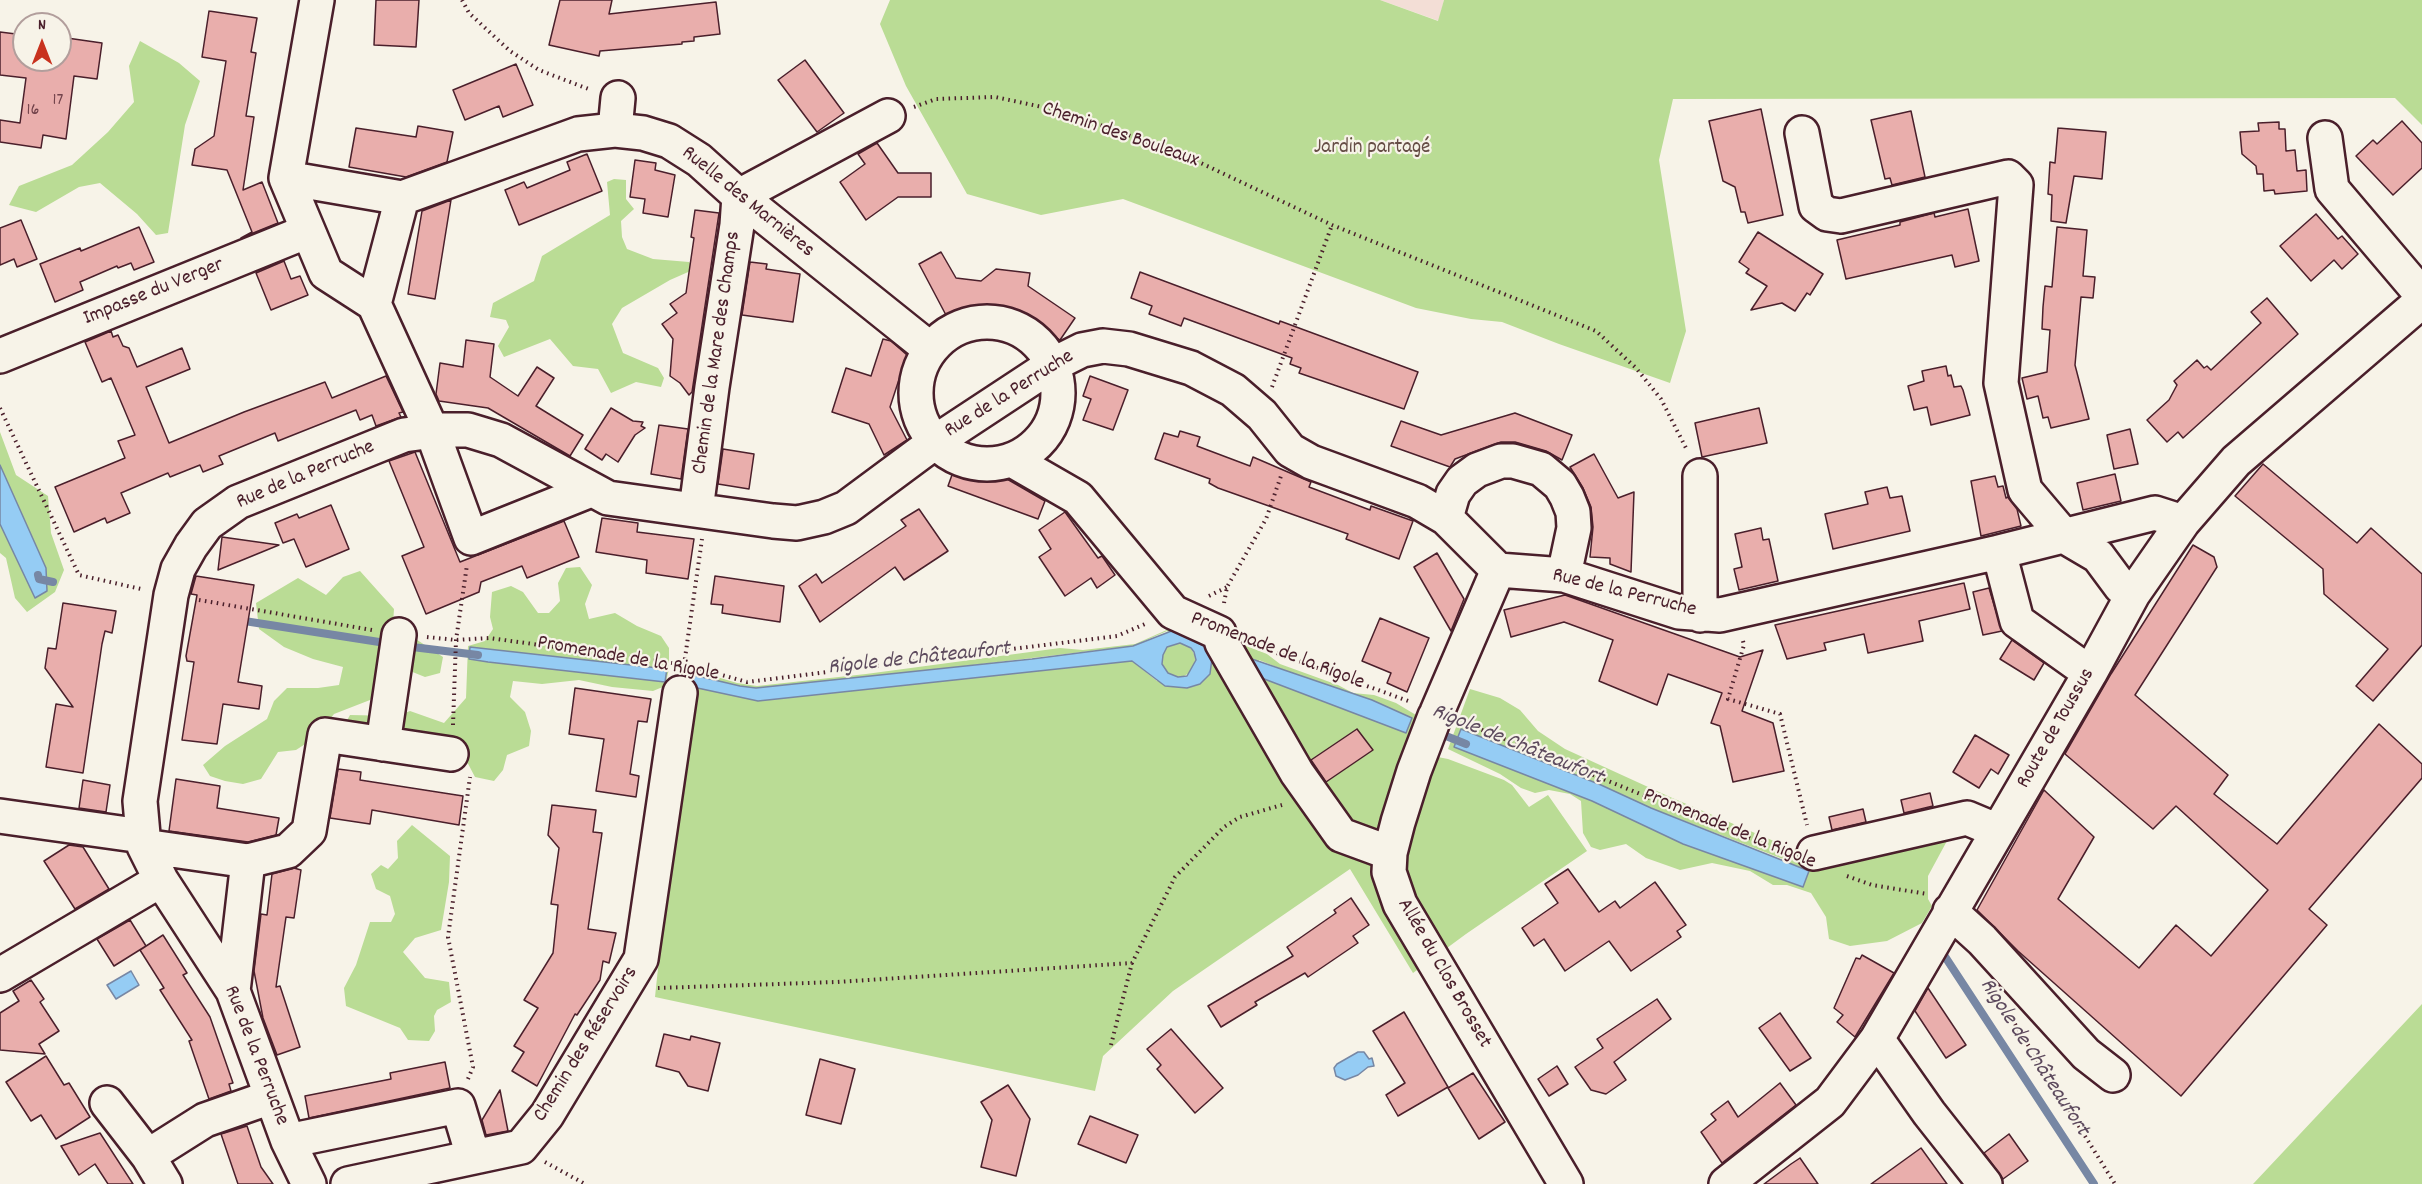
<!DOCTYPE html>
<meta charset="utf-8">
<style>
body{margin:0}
#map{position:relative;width:2422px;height:1184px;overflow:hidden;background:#f7f3e8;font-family:Dekko,sans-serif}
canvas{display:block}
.north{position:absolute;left:12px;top:12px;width:60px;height:60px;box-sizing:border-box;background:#f7f3e8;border:2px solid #b29e9c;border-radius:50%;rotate:0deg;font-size:16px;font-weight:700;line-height:24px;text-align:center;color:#4a1f2b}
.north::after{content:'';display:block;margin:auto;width:21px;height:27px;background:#c8321e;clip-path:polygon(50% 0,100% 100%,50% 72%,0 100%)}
</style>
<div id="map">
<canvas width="2422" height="1184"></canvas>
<div class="north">N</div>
</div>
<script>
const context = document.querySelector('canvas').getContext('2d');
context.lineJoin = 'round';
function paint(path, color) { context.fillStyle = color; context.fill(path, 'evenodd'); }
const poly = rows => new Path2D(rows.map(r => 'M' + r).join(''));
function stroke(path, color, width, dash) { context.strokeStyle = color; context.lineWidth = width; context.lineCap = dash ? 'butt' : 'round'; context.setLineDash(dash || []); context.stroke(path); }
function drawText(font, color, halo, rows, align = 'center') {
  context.font = font + ' Dekko,sans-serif'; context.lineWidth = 4.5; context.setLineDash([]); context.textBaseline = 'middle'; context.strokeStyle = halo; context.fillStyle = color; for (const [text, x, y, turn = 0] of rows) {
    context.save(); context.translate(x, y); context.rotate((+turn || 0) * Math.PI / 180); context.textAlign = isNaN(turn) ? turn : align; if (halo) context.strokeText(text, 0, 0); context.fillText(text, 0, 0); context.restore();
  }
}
const built = poly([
 [1380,0,1444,0,1439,21]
]);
const green = poly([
 [890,0,1380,0,1438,21,1444,0,2422,0,2422,125,2395,98,1673,99,1659,160,1686,331,1670,383,1559,344,1502,322,1471,319,1416,308,1123,199,1041,215,967,194,906,86,880,24],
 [140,41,179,63,200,81,185,125,168,233,156,235,137,214,100,183,79,187,36,212,9,205,19,186,72,165,108,132,134,102,129,66],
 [614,179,626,180,626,199,634,209,621,221,622,237,627,249,653,259,689,262,695,269,670,280,622,308,612,324,623,353,658,368,664,378,661,387,636,382,611,393,598,369,573,366,550,339,504,357,498,346,509,327,506,320,490,317,493,303,534,281,542,256,610,215,607,182],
 [0,432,16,475,48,496,51,533,64,570,55,592,27,612,15,598,6,558,0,553,0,524,35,598,46,568,0,465],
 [580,567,592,585,585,604,589,619,615,613,637,626,661,636,669,648,669,669,665,686,653,691,612,687,579,680,542,684,513,681,510,697,525,712,531,731,529,746,507,755,503,770,494,781,475,777,464,756,345,724,350,715,397,716,410,711,444,723,466,698,468,646,485,641,493,629,490,617,492,592,511,586,523,592,538,613,549,613,560,601,558,583,566,568],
 [470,648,610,664,665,682,469,659],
 [360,571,394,609,393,624,443,657,440,673,425,677,405,669,386,678,370,700,334,714,316,737,296,750,278,752,261,779,243,784,225,781,210,776,203,765,225,746,267,719,274,701,287,688,318,688,339,685,343,667,313,659,284,647,259,629,256,603,298,578,326,595,343,577],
 [1169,629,1184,629,1241,644,1267,654,1280,664,1338,685,1353,693,1374,695,1396,703,1416,715,1405,745,1417,753,1448,759,1504,780,1512,785,1529,807,1548,795,1587,851,1466,934,1413,973,1350,869,1173,991,1103,1056,1095,1091,655,997,689,673,694,670,737,683,757,686,866,674,1060,648,1083,650,1135,644],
 [1167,631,1212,658,1210,674,1157,681,1132,661,758,701,689,675,740,686,756,688,931,670,1133,646],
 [1259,660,1304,678,1372,700,1412,718,1406,733,1259,677],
 '1161 660a17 17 0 1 1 34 0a17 17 0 1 1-34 0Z',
 [1470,689,1500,698,1520,710,1538,731,1565,749,1670,797,1828,864,1948,839,1928,876,1928,899,1932,906,1922,923,1887,941,1850,946,1829,939,1826,917,1811,893,1787,885,1773,885,1750,871,1712,863,1680,870,1646,858,1626,844,1600,850,1591,847,1583,833,1581,801,1570,794,1549,790,1535,793,1521,788,1500,774,1448,749],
 [1461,729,1651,808,1788,861,1803,887,1683,844,1592,801,1455,747],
 [412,825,450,856,449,882,441,930,415,938,403,952,425,978,449,982,451,1002,437,1010,434,1016,435,1031,429,1041,408,1040,400,1028,346,1006,344,988,356,965,370,922,391,922,395,914,390,896,376,889,371,874,381,865,388,869,398,858,397,841],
 [2422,1004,2422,1184,2253,1184]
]);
const water = poly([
 [0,465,46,568,47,591,35,598,0,524,0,465],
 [1174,630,1195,638,1203,644,1212,658,1210,674,1200,684,1187,688,1165,686,1132,661,758,701,688,686,689,674,740,686,756,688,1032,659,1133,646,1174,630],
 [1180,643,1191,648,1194,652,1196,660,1187,676,1178,677,1168,673,1162,664,1163,655,1167,647,1180,643],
 [470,647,667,669,666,675,665,682,488,662,469,659,470,647],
 [1249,658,1372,700,1412,718,1406,733,1259,677,1249,658],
 [1461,729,1601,785,1651,808,1809,871,1803,887,1683,844,1592,801,1454,747,1461,729],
 [131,971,139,985,116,999,107,985,131,971],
 [1358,1052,1364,1052,1369,1059,1372,1058,1374,1066,1368,1067,1358,1075,1345,1080,1336,1076,1334,1068,1337,1064,1358,1052]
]);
const stream = poly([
 [38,575,39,579,53,582],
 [238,620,392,644],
 [404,646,478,655],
 [1436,732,1466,744],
 [1942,952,2094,1184]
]);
const building = poly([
 [376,0,419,0,416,47,374,45,376,0],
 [560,0,612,0,609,14,716,2,720,34,694,37,694,41,682,42,682,44,600,51,599,56,549,45,560,0],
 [209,11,257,18,251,52,256,53,246,116,254,117,243,190,262,182,278,223,241,238,252,232,227,170,192,165,195,149,214,136,226,61,202,57,209,11],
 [0,32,24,35,24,60,60,60,60,37,102,43,97,79,74,76,66,139,43,135,41,148,0,142,0,120,20,123,26,78,0,75,0,32],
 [805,60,844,113,817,132,778,80,805,60],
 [516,64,533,105,503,117,499,106,465,120,453,90,516,64],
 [1761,109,1783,215,1748,223,1745,212,1741,212,1735,187,1723,181,1709,121,1761,109],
 [1911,111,1925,177,1892,185,1890,178,1885,179,1871,120,1911,111],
 [2402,121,2422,143,2422,168,2393,195,2356,156,2373,140,2377,144,2402,121],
 [2279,122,2279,129,2285,129,2286,151,2295,150,2297,171,2306,170,2307,191,2275,194,2274,190,2264,191,2263,174,2257,174,2256,166,2242,154,2240,132,2259,131,2258,123,2279,122],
 [418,126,453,132,447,162,406,177,349,167,356,128,416,137,418,126],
 [2058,128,2106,132,2102,179,2074,176,2066,223,2051,221,2052,195,2048,194,2050,162,2055,163,2058,128],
 [877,143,898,173,931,173,931,197,898,197,866,220,840,182,865,164,858,154,877,143],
 [587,154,602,191,519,225,505,190,524,182,527,188,570,170,567,162,587,154],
 [635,160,656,163,655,170,675,175,668,217,643,213,645,199,630,197,635,160],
 [451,200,435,299,408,294,422,211,451,200],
 [1968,209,1979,261,1955,267,1952,255,1846,279,1837,240,1900,225,1900,222,1934,213,1935,217,1968,209],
 [695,210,719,213,692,392,689,395,680,383,670,376,673,339,662,324,677,313,670,304,686,293,694,238,691,237,695,210],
 [2316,214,2338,239,2342,236,2358,254,2342,269,2334,260,2311,281,2280,246,2316,214],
 [21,220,37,259,17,267,14,259,0,265,0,228,21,220],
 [139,227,154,262,134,270,131,263,118,268,117,266,80,282,83,290,55,302,40,264,80,248,81,251,139,227],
 [2057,227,2087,230,2083,276,2095,277,2093,298,2081,297,2075,365,2089,419,2051,428,2048,417,2043,418,2038,396,2027,399,2022,378,2047,372,2050,330,2042,329,2043,307,2045,286,2052,287,2057,227],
 [1758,232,1823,274,1810,295,1807,293,1795,311,1782,303,1751,310,1767,286,1746,273,1749,269,1739,262,1758,232],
 [941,252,956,278,981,281,996,269,1030,273,1028,286,1075,318,1060,340,1018,312,965,307,947,317,919,264,941,252],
 [284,261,291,279,300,276,308,295,271,310,256,273,284,261],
 [750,262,767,264,766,269,800,274,793,322,742,315,750,262],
 [1140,272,1279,324,1280,321,1418,372,1404,409,1299,373,1301,368,1290,364,1292,358,1214,329,1184,318,1181,326,1149,314,1152,306,1131,298,1140,272],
 [2267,298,2298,334,2183,438,2178,432,2167,442,2147,420,2169,400,2177,385,2174,381,2197,360,2204,368,2207,366,2211,370,2261,323,2251,312,2267,298],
 [111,331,113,337,118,335,123,346,129,348,137,367,182,348,190,369,146,387,169,443,244,412,325,382,332,398,386,376,403,412,399,413,401,417,376,426,372,415,360,420,356,410,278,441,275,433,219,456,223,464,203,472,200,465,170,477,168,473,121,493,130,513,107,523,105,518,74,532,55,487,125,458,118,441,135,435,111,378,102,382,85,342,111,331],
 [883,339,891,341,907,355,890,407,907,440,884,455,869,424,832,412,846,368,871,376,883,339],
 [466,340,494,344,490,377,518,396,537,367,554,378,536,406,583,435,570,456,488,408,439,401,436,394,440,363,463,367,466,340],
 [1946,366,1948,376,1951,375,1954,387,1961,386,1963,390,1970,415,1931,425,1927,407,1914,410,1908,386,1924,381,1922,371,1946,366],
 [1090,376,1128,390,1113,430,1083,420,1091,399,1083,396,1090,376],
 [611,408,633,421,643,422,641,426,645,428,635,435,618,462,606,454,602,460,585,449,611,408],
 [1759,408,1767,443,1702,457,1695,423,1759,408],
 [1515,413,1572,435,1562,460,1546,451,1515,442,1501,442,1455,459,1450,467,1391,446,1401,421,1441,435,1515,413],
 [659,425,688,429,681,479,651,474,659,425],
 [2130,429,2138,464,2114,469,2107,435,2130,429],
 [1180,431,1200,437,1197,446,1250,466,1253,457,1311,482,1309,487,1370,510,1371,506,1413,521,1399,559,1346,539,1348,534,1218,488,1209,483,1210,479,1155,459,1164,433,1178,437,1180,431],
 [723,449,754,454,749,489,718,484,723,449],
 [415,452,460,562,564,521,579,557,527,578,522,566,481,582,479,592,426,614,402,556,424,547,389,461,415,452],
 [1594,454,1618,498,1634,492,1631,572,1610,564,1610,558,1590,557,1593,527,1591,507,1583,488,1570,467,1594,454],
 [957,461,1007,479,1045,501,1038,519,948,486,957,461],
 [2263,464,2357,543,2371,528,2422,574,2422,645,2373,701,2356,686,2388,649,2324,594,2323,569,2235,496,2263,464],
 [2115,474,2121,501,2083,510,2077,483,2115,474],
 [1995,476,1998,487,2003,486,2006,498,2008,497,2017,509,2021,526,1981,536,1971,481,1995,476],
 [1887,487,1890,498,1902,496,1910,531,1833,549,1825,514,1868,504,1865,492,1887,487],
 [331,505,349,549,306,567,294,539,283,543,275,523,297,514,299,518,331,505],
 [919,509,948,551,904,580,895,567,820,622,799,586,816,574,822,583,906,526,901,520,919,509],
 [1065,512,1098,558,1102,556,1115,575,1097,588,1091,578,1065,596,1039,557,1051,549,1039,530,1065,512],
 [602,518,638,523,637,532,694,539,688,579,646,573,647,560,596,552,602,518],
 [1761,528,1763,540,1769,539,1778,581,1739,590,1734,569,1742,567,1735,534,1761,528],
 [222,537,279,545,218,570,222,537],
 [2193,545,2214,557,2217,567,2135,695,2228,775,2214,794,2277,844,2379,724,2422,764,2422,778,2309,909,2327,925,2181,1096,2018,951,1977,910,2044,790,2094,837,2058,899,2139,968,2176,925,2211,956,2268,890,2176,806,2153,829,2065,754,2111,674,2193,545],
 [1437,553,1464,599,1451,631,1414,567,1437,553],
 [196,576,254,585,238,682,262,686,259,709,223,704,217,744,182,740,194,662,187,661,186,656,197,595,191,594,196,576],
 [715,576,784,586,780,622,722,613,723,605,711,604,715,576],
 [1964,583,1970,609,1919,621,1923,641,1868,653,1864,634,1824,643,1826,650,1787,659,1775,625,1964,583],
 [1989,588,2002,631,1983,635,1973,592,1989,588],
 [1565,595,1740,657,1763,650,1742,711,1773,723,1784,771,1733,782,1720,726,1711,723,1722,693,1668,674,1657,705,1599,681,1613,640,1564,622,1511,637,1504,610,1565,595],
 [63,603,116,611,112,633,105,631,102,644,83,773,46,767,56,704,73,707,45,668,48,648,56,649,63,603],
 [1380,618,1429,638,1407,692,1387,683,1391,673,1362,661,1380,618],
 [2012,640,2044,663,2034,680,2000,659,2012,640],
 [575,688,651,699,647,722,638,721,630,774,639,776,636,797,596,791,604,739,569,734,575,688],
 [1357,729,1373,750,1326,782,1311,760,1357,729],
 [1975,735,2009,755,1998,774,1991,769,1979,788,1953,772,1975,735],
 [338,769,361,772,360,780,463,796,459,825,372,810,370,824,330,818,338,769],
 [176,779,220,786,217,808,279,818,276,835,248,842,169,831,176,779],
 [83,780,110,785,106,812,79,808,83,780],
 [1930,793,1933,806,1904,813,1901,800,1930,793],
 [552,805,596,810,593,832,602,833,588,929,616,933,609,963,603,961,600,980,577,1015,575,1014,537,1086,512,1071,524,1052,514,1046,538,1008,524,1000,553,953,558,905,551,904,559,848,548,835,552,805],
 [1863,809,1866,822,1832,830,1829,817,1863,809],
 [69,845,83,847,109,889,75,909,44,861,69,845],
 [294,868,301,870,294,918,286,917,276,987,280,986,300,1047,277,1055,263,1018,254,971,261,914,267,915,272,874,294,868],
 [1568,869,1599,912,1615,901,1620,908,1655,882,1686,925,1677,931,1681,937,1631,971,1609,941,1565,971,1544,939,1534,946,1522,928,1558,903,1545,884,1568,869],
 [1351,898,1369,925,1353,936,1358,943,1308,977,1305,973,1255,1002,1257,1005,1221,1027,1208,1006,1293,956,1287,947,1336,913,1334,910,1351,898],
 [130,920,146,946,114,966,97,939,130,920],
 [163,935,187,973,183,975,210,1017,233,1083,229,1084,231,1091,209,1099,189,1041,192,1040,160,990,164,988,140,950,163,935],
 [1862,955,1894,973,1855,1037,1837,1022,1843,1015,1834,1008,1856,958,1860,959,1862,955],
 [31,980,44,999,40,1002,59,1031,39,1044,45,1054,0,1050,0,1013,19,1001,13,991,31,980],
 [1928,988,1966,1045,1946,1058,1915,1011,1928,988],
 [1657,999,1671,1019,1614,1062,1626,1080,1606,1094,1591,1090,1575,1067,1603,1048,1597,1039,1657,999],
 [1404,1012,1448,1087,1398,1116,1386,1095,1405,1083,1373,1031,1404,1012],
 [1780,1013,1811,1058,1790,1071,1759,1028,1780,1013],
 [1171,1029,1223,1088,1195,1113,1157,1069,1161,1065,1147,1049,1171,1029],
 [664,1034,690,1040,691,1036,720,1043,708,1091,688,1086,679,1072,656,1066,664,1034],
 [46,1056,64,1085,69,1083,90,1117,56,1139,41,1115,31,1121,6,1082,46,1056],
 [820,1059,855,1069,841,1124,806,1115,820,1059],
 [445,1062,450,1088,309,1118,305,1096,391,1079,390,1073,445,1062],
 [1557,1066,1568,1084,1549,1096,1538,1079,1557,1066],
 [1473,1073,1505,1122,1479,1139,1448,1088,1473,1073],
 [1780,1083,1796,1105,1722,1163,1701,1132,1716,1120,1711,1114,1728,1101,1738,1117,1780,1083],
 [1008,1085,1030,1119,1016,1176,981,1167,992,1120,981,1102,1008,1085],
 [500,1090,508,1131,486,1135,482,1120,500,1090],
 [1090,1116,1138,1135,1126,1163,1078,1144,1090,1116],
 [247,1126,261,1167,273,1184,238,1184,221,1134,247,1126],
 [100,1133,133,1184,108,1184,95,1164,79,1175,61,1146,100,1133],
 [2009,1134,2028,1161,2003,1179,1984,1153,2009,1134],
 [1921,1148,1947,1184,1871,1184,1921,1148],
 [1800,1158,1818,1184,1764,1184,1791,1164,1800,1158]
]);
const path = poly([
 [462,0,469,13,510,51,539,70,591,90],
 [914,107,936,99,995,97,1061,111,1186,156,1332,225,1596,331,1636,368,1661,399,1687,450],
 [1272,387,1332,225],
 [0,408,79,575,141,589],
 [1209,596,1227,587],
 [199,600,372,630],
 [1224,603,1227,587,1266,519,1281,476],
 [427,637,456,640,489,638,672,663],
 [1743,641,1744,645,1728,699,1780,714,1807,825],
 [1260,647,1411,702],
 [684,665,702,539],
 [700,669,747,682,1117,636,1145,624],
 [1465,723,1786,853],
 [453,725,456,640,467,565],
 [1847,876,1872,885,1927,894],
 [658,988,837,982,1132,963,1175,877,1224,827,1240,817,1282,805],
 [2015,1024,2115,1184],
 [1111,1045,1132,963],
 [468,1079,473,1067,448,937,470,777],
 [545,1162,585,1184]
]);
const minor = poly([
 [615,130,618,98],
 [1802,133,1816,206,1827,214,1841,216,2008,177,2016,185,2001,383,2025,490,2064,536,2098,556,2121,587,2133,594],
 [2325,138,2332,189,2422,295],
 [286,178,317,0],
 [402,198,374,304,326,273,286,178,402,198,578,134,615,130,643,133,669,141,699,160,739,196,930,349],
 [374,304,432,431,471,538,591,490],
 '916 393a71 71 0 1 1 142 0a71 71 0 1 1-142 0Z',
 [0,356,308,231],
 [1012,460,1078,498,1173,612,1219,633,1222,643,1297,773,1341,835,1390,853],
 [696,510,712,387,737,225,739,196,888,116],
 [1446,518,1453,494,1462,481,1477,470,1501,461,1513,461,1541,469,1560,485,1567,497,1573,512,1574,528,1564,575],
 [1999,552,2017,621,2090,673],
 [1700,615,1700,476],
 [1437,712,1498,570],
 [1435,716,1414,771,1398,822,1390,853,1389,872,1400,904,1566,1184],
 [383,744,399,635],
 [0,816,142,836],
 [144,846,248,861,233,991],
 [1814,853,1967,818,1998,831],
 [248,861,288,851,309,831,325,735,451,754],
 [1950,911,1982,940,2086,1054,2113,1075],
 [0,975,161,880],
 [1877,1039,1929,1113,1985,1184],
 [107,1103,148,1156,165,1184],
 [288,1141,458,1106,473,1156],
 [148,1156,205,1120,271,1097],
 [309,1184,288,1141,233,991,161,880,144,846,140,801,171,595,178,569,191,546,207,524,238,502,404,435,441,430,468,430,501,440,608,498,773,521,797,523,824,517,846,508,935,442,1052,365,1082,350,1103,346,1129,349,1191,368,1233,390,1262,415,1290,450,1311,462,1417,501,1446,518,1498,570,1564,575,1679,612,1720,615,1999,552,2155,513,2183,522],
 [348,1184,521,1147,547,1115,641,959,680,693],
 [1726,1184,1830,1102,1877,1039,2090,673,2133,594,2183,522,2236,461,2422,301]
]);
const numberNames = [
 ["17",58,102],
 ["16",33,112]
];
const streetNames = [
 ["Chemin des Bouleaux",1120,136,19],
 ["Ruelle des Marnières",747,203,39],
 ["Impasse du Verger",154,293,-22],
 ["Chemin de la Mare des Champs",718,353,-82],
 ["Rue de la Perruche",1010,395,-32],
 ["Rue de la Perruche",306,476,-23],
 ["Rue de la Perruche",1624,594,14],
 ["Promenade de la Rigole",1277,652,21],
 ["Promenade de la Rigole",628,660,10],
 ["Route de Toussus",2057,729,-60],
 ["Promenade de la Rigole",1729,830,22],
 ["Allée du Clos Brosset",1443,974,60],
 ["Chemin des Réservoirs",587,1045,-58],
 ["Rue de la Perruche",255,1056,69]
];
const parkNames = [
 ["Jardin partagé",1372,149]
];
const waterNames = [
 ["Rigole de Châteaufort",919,660,-6],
 ["Rigole de Châteaufort",1517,746,22],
 ["Rigole de Châteaufort",2033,1058,57]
];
paint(built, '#f3ded6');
paint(green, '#badc95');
paint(water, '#95ccf4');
stroke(water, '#7787a4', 1.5);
stroke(stream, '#7787a4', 8);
paint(building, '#e9aeac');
stroke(building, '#4a1f2b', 1.5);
stroke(minor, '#4a1f2b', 38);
stroke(path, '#4a1f2b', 4, [1.5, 4.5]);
stroke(minor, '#f7f3e8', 33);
drawText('18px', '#72434b', null, numberNames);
drawText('21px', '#4a1f2b', '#f7f3e8', streetNames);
drawText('21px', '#664e46', '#f7f3e8', parkNames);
drawText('italic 22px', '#5d4a5d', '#f7f3e8', waterNames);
</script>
